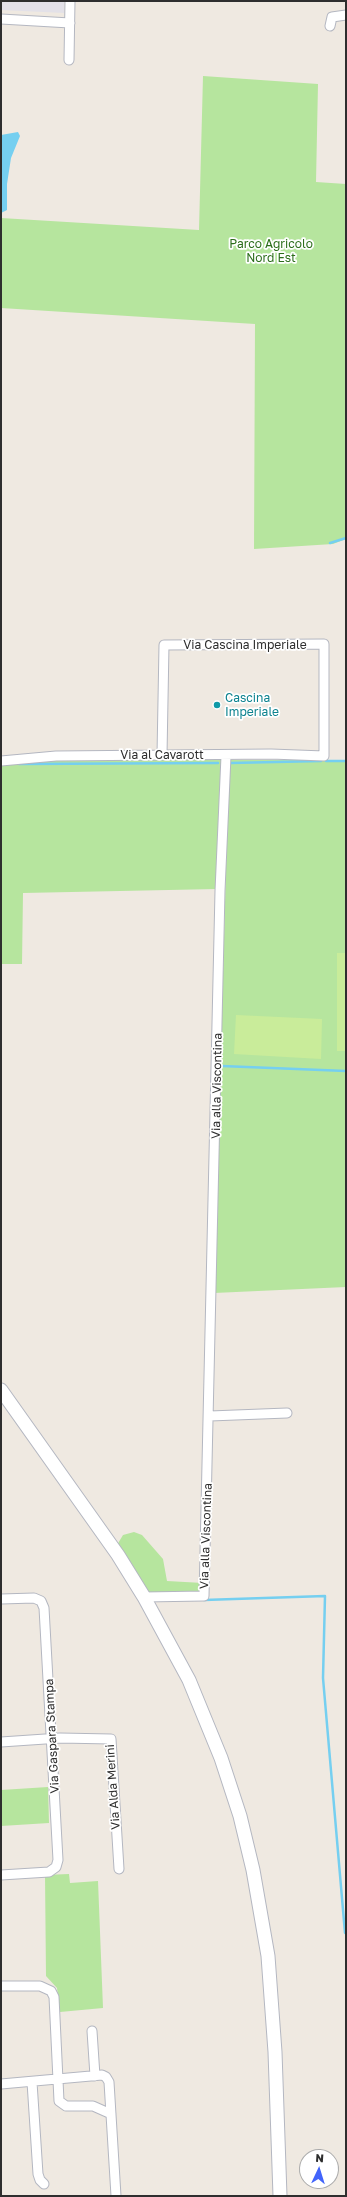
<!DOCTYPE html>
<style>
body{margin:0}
#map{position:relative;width:347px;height:2197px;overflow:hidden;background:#efe9e1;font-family:"Golos Text",sans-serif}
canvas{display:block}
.frame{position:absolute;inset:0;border:2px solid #2e2e2e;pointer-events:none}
.north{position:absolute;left:299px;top:2149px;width:40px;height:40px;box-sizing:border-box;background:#fff;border:1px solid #ababab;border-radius:50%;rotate:4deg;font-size:11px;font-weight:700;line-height:16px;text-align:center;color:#2e2e2e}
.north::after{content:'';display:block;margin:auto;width:14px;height:18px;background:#4264fb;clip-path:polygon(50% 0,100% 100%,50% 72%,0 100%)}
</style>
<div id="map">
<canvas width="347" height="2197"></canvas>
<div class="frame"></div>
<div class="north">N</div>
</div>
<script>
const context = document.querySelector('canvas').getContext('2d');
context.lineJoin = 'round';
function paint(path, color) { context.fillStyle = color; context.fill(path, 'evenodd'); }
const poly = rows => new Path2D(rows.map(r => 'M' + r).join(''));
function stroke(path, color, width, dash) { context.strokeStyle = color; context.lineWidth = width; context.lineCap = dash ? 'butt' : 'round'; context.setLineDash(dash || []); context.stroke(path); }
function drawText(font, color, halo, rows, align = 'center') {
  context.font = font + ' "Golos Text",sans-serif'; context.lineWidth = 3.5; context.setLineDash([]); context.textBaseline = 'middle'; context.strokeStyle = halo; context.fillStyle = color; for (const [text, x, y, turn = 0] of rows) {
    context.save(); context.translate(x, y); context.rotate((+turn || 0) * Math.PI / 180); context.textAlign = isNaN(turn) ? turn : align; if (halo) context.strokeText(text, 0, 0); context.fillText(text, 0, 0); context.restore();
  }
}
const industrial = poly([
 [1,1,64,1,64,13,1,10]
]);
const green = poly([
 [203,76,318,84,316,182,346,184,346,539,333,544,254,549,255,324,1,308,1,218,199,230],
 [88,757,221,760,217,889,23,893,22,964,1,964,1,762],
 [229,760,346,760,346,1287,214,1293],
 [134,1532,142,1535,163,1559,167,1581,203,1583,203,1595,150,1593,147,1591,117,1545,123,1535],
 [48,1787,49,1823,1,1826,1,1790],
 [69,1874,70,1883,98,1881,103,2008,60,2012,57,1988,46,1976,45,1875]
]);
const pitch = poly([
 [337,953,346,953,346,1051,337,1051],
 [236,1015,322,1019,321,1059,234,1054]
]);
const water = poly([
 [18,132,20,136,11,158,7,184,7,210,1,213,1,135]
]);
const stream = poly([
 [330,543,346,538],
 [326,761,346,761],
 [231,763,321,761],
 [19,764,218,763],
 [222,1066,346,1071],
 [204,1600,325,1596,323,1678,345,1933]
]);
const street = poly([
 [1,19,70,23],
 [330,26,332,17,346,15],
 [69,60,70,1],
 [1,761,56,756,271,754,324,756,324,644,164,645,162,755],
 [210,1416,287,1413],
 [144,1597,204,1596,220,891,226,756],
 [1,1599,34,1598,41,1601,44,1608,58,1860,56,1867,49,1872,1,1875],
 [1,1742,60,1738,111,1739,119,1869],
 [1,1986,40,1986,51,1991,54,1997,59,2101,66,2106,93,2106,111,2114],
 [92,2031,95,2076],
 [32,2082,38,2174,40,2180,44,2184],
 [1,2084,102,2075,106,2077,109,2082,116,2196]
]);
const secondary = poly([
 [1,1390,118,1555,144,1597,189,1680,221,1758,240,1816,253,1870,268,1956,275,2052,280,2196]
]);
const markers = [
 [217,705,4,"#0f9aa8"]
];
const parkNames = [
 ["Parco Agricolo",271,244],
 ["Nord Est",271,258]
];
const streetNames = [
 ["Via Cascina Imperiale",245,645],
 ["Via al Cavarott",162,755],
 ["Via alla Viscontina",217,1086,-89],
 ["Via alla Viscontina",206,1536,-88],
 ["Via Gaspara Stampa",52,1736,-93],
 ["Via Alda Merini",113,1787,-94]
];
const cultureNames = [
 ["Cascina",225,698],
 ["Imperiale",225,712]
];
paint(industrial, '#e3e1e8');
paint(green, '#b6e59e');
paint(pitch, '#c9ec9a');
paint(water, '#75cff0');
stroke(stream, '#75cff0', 2.5);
stroke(street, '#b4b7c1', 11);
stroke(secondary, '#b4b7c1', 15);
stroke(street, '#fff', 9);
stroke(secondary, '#fff', 13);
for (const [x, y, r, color] of markers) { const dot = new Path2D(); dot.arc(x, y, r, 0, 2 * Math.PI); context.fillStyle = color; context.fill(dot); stroke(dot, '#fff', 1.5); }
drawText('12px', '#2c6e1b', '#fff', parkNames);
drawText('12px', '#2e2e2e', '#fff', streetNames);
drawText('12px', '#0d838f', '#fff', cultureNames, 'left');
</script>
